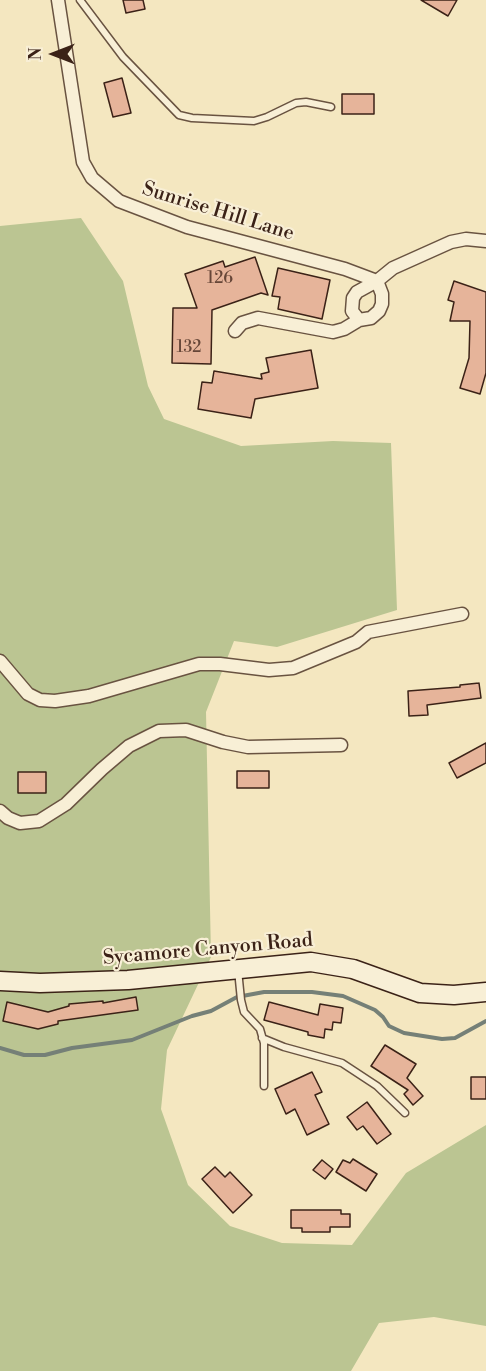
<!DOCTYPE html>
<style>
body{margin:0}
#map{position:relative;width:486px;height:1371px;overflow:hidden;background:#f4e7c0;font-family:"Libre Bodoni",serif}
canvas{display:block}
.north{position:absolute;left:24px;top:24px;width:60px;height:60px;-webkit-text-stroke:4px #f8efd6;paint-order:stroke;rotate:270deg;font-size:16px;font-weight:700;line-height:24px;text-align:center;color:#3b2217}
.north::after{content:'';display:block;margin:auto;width:21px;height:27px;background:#3b2217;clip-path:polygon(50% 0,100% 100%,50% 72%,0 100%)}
</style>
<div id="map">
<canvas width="486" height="1371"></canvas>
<div class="north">N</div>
</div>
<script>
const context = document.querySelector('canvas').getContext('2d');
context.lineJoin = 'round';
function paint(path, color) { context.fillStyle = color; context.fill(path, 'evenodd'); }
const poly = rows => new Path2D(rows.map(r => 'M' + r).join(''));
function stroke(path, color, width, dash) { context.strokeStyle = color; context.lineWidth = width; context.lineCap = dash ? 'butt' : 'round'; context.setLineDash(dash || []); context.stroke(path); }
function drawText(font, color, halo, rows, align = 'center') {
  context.font = font + ' "Libre Bodoni",serif'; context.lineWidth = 4.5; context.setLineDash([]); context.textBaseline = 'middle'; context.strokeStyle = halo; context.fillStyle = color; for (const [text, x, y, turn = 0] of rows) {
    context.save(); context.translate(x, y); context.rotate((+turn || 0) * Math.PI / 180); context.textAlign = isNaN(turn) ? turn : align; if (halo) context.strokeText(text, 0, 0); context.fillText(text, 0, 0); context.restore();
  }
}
const green = poly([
 [81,218,123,281,148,386,164,419,241,446,333,441,391,443,397,610,277,647,234,641,206,712,211,957,167,1050,161,1109,188,1185,230,1226,282,1243,352,1245,406,1173,486,1125,486,1326,434,1317,379,1323,351,1371,0,1371,0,226]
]);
const stream = poly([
 [0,1048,24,1055,45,1055,72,1048,132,1040,192,1016,211,1011,237,997,264,992,312,992,343,996,375,1010,383,1017,389,1026,404,1033,442,1039,455,1038,486,1021]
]);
const building = poly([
 [123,0,143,0,145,9,126,13,123,0],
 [421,0,457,0,448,16,421,0],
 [122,78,131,113,113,117,104,83,122,78],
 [342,94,374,94,374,114,342,114,342,94],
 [255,257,268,295,261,293,212,310,211,364,172,363,173,308,197,308,185,274,223,261,225,267,255,257],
 [278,268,330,280,322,319,278,309,280,297,272,296,278,268],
 [454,281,486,292,486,373,480,394,460,388,469,358,470,321,450,321,454,302,448,300,454,281],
 [311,350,318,388,255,399,251,418,198,409,202,382,212,383,214,371,262,379,261,374,269,372,266,358,311,350],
 [479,683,481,698,427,705,428,715,409,716,408,691,460,687,460,685,479,683],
 [486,743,486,763,457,778,449,763,486,743],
 [237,771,269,771,269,788,237,788,237,771],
 [18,772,46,772,46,793,18,793,18,772],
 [136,997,138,1010,58,1021,58,1024,38,1029,3,1021,7,1002,48,1012,69,1006,69,1004,103,1001,103,1003,136,997],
 [269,1002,318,1015,320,1004,343,1008,341,1023,333,1022,332,1030,325,1029,324,1038,308,1035,308,1032,264,1020,269,1002],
 [385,1045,416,1064,407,1078,423,1096,413,1105,404,1094,408,1090,371,1066,385,1045],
 [312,1072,322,1092,315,1095,329,1124,307,1135,295,1109,286,1114,275,1089,312,1072],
 [471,1077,486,1077,486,1099,471,1099,471,1077],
 [367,1102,391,1134,377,1144,363,1126,357,1130,347,1117,367,1102],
 [353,1159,377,1174,366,1191,336,1172,343,1160,350,1163,353,1159],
 [322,1160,333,1169,325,1179,313,1170,322,1160],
 [215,1167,225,1177,230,1172,252,1195,233,1213,202,1179,215,1167],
 [291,1210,341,1210,341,1214,350,1214,350,1227,330,1227,330,1232,302,1232,302,1228,291,1228,291,1210]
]);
const service = poly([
 [80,0,123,57,179,115,192,118,254,121,267,117,296,103,306,102,331,107],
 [238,970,241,1000,244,1012,260,1029,264,1043,264,1086],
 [262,1038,284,1047,342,1063,377,1086,405,1113]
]);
const minor = poly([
 [58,0,83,162,92,178,119,201,187,227,345,269,377,281],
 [377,281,382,294,382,304,379,311,371,318,359,320,352,311,353,298,357,292,377,281,393,268,451,242,466,239,486,241],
 [235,331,242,323,258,318,333,332,344,329,359,320],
 [0,661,28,694,40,700,55,701,89,696,199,664,220,664,269,670,293,668,356,642,368,632,462,614],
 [0,811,8,818,20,823,39,821,66,804,102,769,129,746,159,731,186,730,223,742,248,747,341,745]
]);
const secondary = poly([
 [0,981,40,983,128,980,311,962,353,969,420,993,454,995,486,992]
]);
const numberNames = [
 ["126",220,279],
 ["132",189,348]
];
const streetNames = [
 ["Sunrise Hill Lane",218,212,17],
 ["Sycamore Canyon Road",208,950,-5]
];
paint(green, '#bbc592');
stroke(stream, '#758077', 4);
paint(building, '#e6b49a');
stroke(building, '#3b2217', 1.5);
stroke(service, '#695341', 9);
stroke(minor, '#695341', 15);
stroke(secondary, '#3b2217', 21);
stroke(service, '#f8efd6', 6);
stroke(minor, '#f8efd6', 12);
stroke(secondary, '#f8efd6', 18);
drawText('16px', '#664638', null, numberNames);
drawText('20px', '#3b2217', '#f8efd6', streetNames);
</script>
